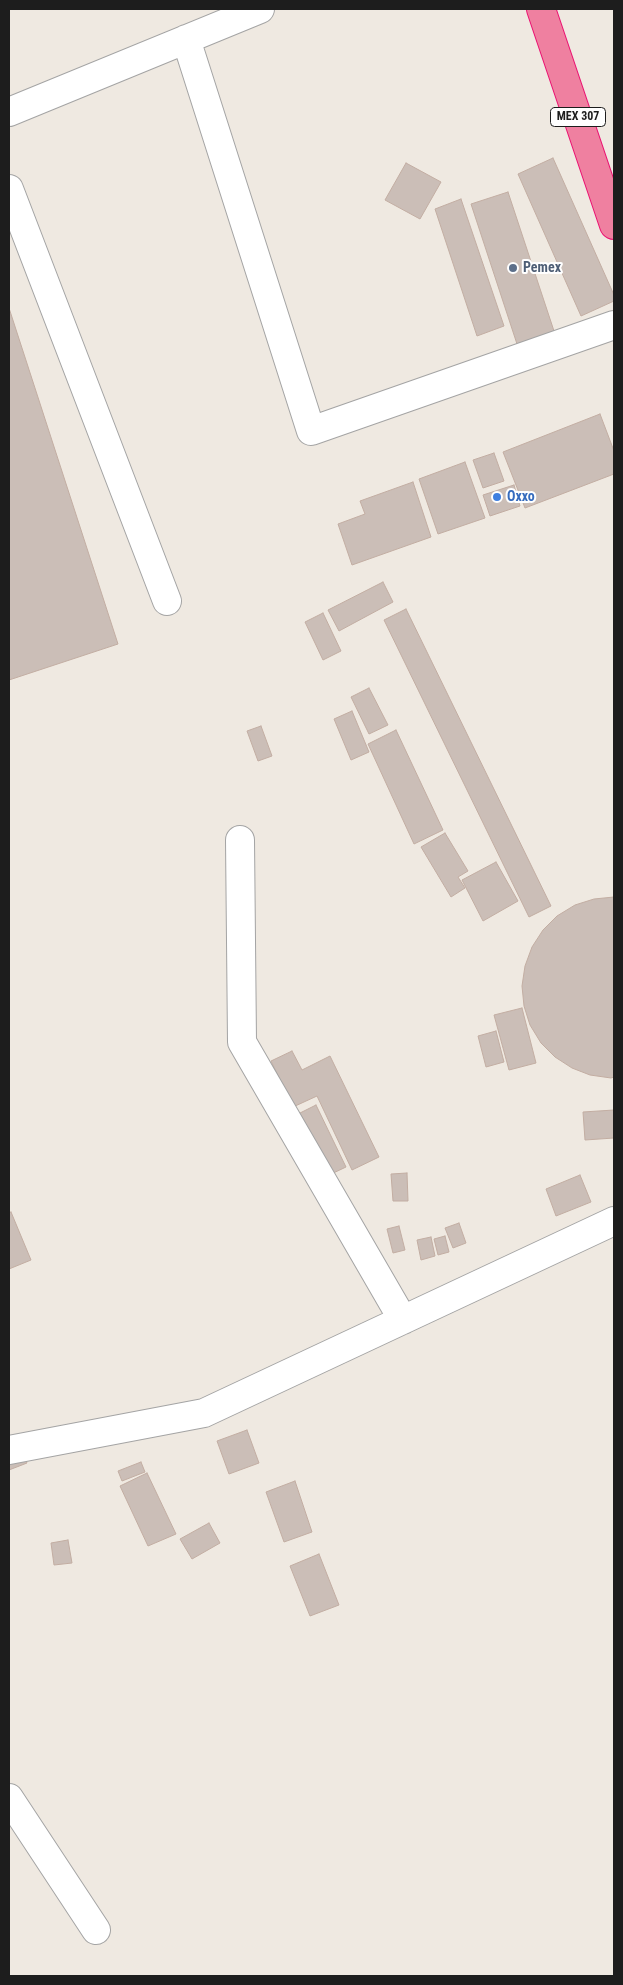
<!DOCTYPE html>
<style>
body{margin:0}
#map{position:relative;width:623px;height:1985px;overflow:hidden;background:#efe9e1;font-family:"Roboto Condensed",sans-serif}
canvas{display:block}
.frame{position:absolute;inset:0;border:10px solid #1d1d1d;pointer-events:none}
</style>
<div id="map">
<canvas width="623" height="1985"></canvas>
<div class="frame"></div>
</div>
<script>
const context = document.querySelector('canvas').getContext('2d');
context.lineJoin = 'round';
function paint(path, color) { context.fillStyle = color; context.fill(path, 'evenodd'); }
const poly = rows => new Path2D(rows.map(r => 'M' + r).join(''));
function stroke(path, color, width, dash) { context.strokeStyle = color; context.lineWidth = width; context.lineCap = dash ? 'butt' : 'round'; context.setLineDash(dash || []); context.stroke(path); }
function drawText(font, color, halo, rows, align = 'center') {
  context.font = font + ' "Roboto Condensed",sans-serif'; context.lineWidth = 4; context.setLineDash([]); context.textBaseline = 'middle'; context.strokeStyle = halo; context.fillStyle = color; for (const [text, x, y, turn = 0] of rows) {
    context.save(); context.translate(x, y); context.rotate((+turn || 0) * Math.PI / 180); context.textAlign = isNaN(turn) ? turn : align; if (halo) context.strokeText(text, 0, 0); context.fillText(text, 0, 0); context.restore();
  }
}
const building = poly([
 [553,158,614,295,614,301,581,316,518,174,553,158],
 [406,163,441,182,420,219,385,200,406,163],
 [508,192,554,331,517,344,471,204,508,192],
 [461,199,504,326,477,336,435,209,461,199],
 [9,308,118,644,9,680,9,308],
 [600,414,614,451,614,474,525,508,503,452,600,414],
 [494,453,504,481,483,488,473,460,494,453],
 [465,462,485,518,438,534,419,479,465,462],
 [413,482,431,537,352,565,338,524,365,514,360,501,413,482],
 [514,485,520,506,490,516,483,495,514,485],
 [383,582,393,602,339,631,328,610,383,582],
 [406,609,551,906,529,917,384,620,406,609],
 [323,613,341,651,323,660,305,622,323,613],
 [369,688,388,725,369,734,351,697,369,688],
 [352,711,369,752,351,760,334,719,352,711],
 [261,726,272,756,258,761,247,731,261,726],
 [396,730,443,830,414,844,368,744,396,730],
 [445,833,468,871,458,877,465,888,451,897,421,847,445,833],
 [496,862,518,901,483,921,462,880,496,862],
 [614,897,614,1077,611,1078,590,1075,572,1068,555,1057,541,1043,530,1025,524,1006,522,986,525,966,532,947,543,930,557,916,575,905,594,899,614,897],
 [522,1008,536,1063,509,1070,494,1015,522,1008],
 [496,1031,504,1062,486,1067,478,1036,496,1031],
 [292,1051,302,1070,330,1056,379,1157,352,1170,317,1096,293,1107,271,1061,292,1051],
 [316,1105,346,1167,327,1176,298,1114,316,1105],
 [614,1110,614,1138,585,1140,583,1112,614,1110],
 [407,1173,408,1201,393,1201,391,1174,407,1173],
 [580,1175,591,1202,556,1216,546,1189,580,1175],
 [11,1212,31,1260,9,1269,9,1213,11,1212],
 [459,1223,466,1243,453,1248,445,1228,459,1223],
 [399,1226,405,1250,393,1253,387,1229,399,1226],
 [445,1236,449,1252,438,1255,434,1239,445,1236],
 [431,1237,435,1256,421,1260,417,1240,431,1237],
 [247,1430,259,1463,229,1474,217,1441,247,1430],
 [22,1452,27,1463,9,1470,9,1457,22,1452],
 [141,1462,145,1472,122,1481,118,1471,141,1462],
 [147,1473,176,1534,148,1546,120,1486,147,1473],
 [295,1481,312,1532,284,1542,266,1492,295,1481],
 [209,1523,220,1543,192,1559,180,1539,209,1523],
 [68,1540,72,1563,54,1565,51,1543,68,1540],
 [319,1554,339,1605,310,1616,290,1566,319,1554]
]);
const minor = poly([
 [186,39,311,431,614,325],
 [9,112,260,9],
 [9,189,167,601],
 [240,840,242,1042,403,1320],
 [9,1450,204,1413,614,1221],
 [9,1798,96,1930]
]);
const highway = poly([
 [541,9,614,225]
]);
const markers = [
 [513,268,5,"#5c6f8a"],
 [497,497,5,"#3f7fe0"]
];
const shields = [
 [578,117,55]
];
const shieldNames = [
 ["MEX 307",578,117]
];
const serviceNames = [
 ["Pemex",523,268]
];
const shopNames = [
 ["Oxxo",507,497]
];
paint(building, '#cbbeb7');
stroke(building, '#c2ada2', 1);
stroke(minor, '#a4a4a4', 30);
stroke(highway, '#ea1272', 30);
stroke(minor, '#fff', 28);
stroke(highway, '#ef80a0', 28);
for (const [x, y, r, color] of markers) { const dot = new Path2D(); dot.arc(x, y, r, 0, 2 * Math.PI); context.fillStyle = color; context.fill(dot); stroke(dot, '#fff', 2); }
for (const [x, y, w] of shields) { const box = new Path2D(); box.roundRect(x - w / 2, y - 9.5, w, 19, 4); context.fillStyle = '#fff'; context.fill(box); stroke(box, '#1d1d1d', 1); }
drawText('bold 12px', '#1d1d1d', null, shieldNames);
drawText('bold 14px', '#4e5e75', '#fff', serviceNames, 'left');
drawText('bold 14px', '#366cbe', '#fff', shopNames, 'left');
</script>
